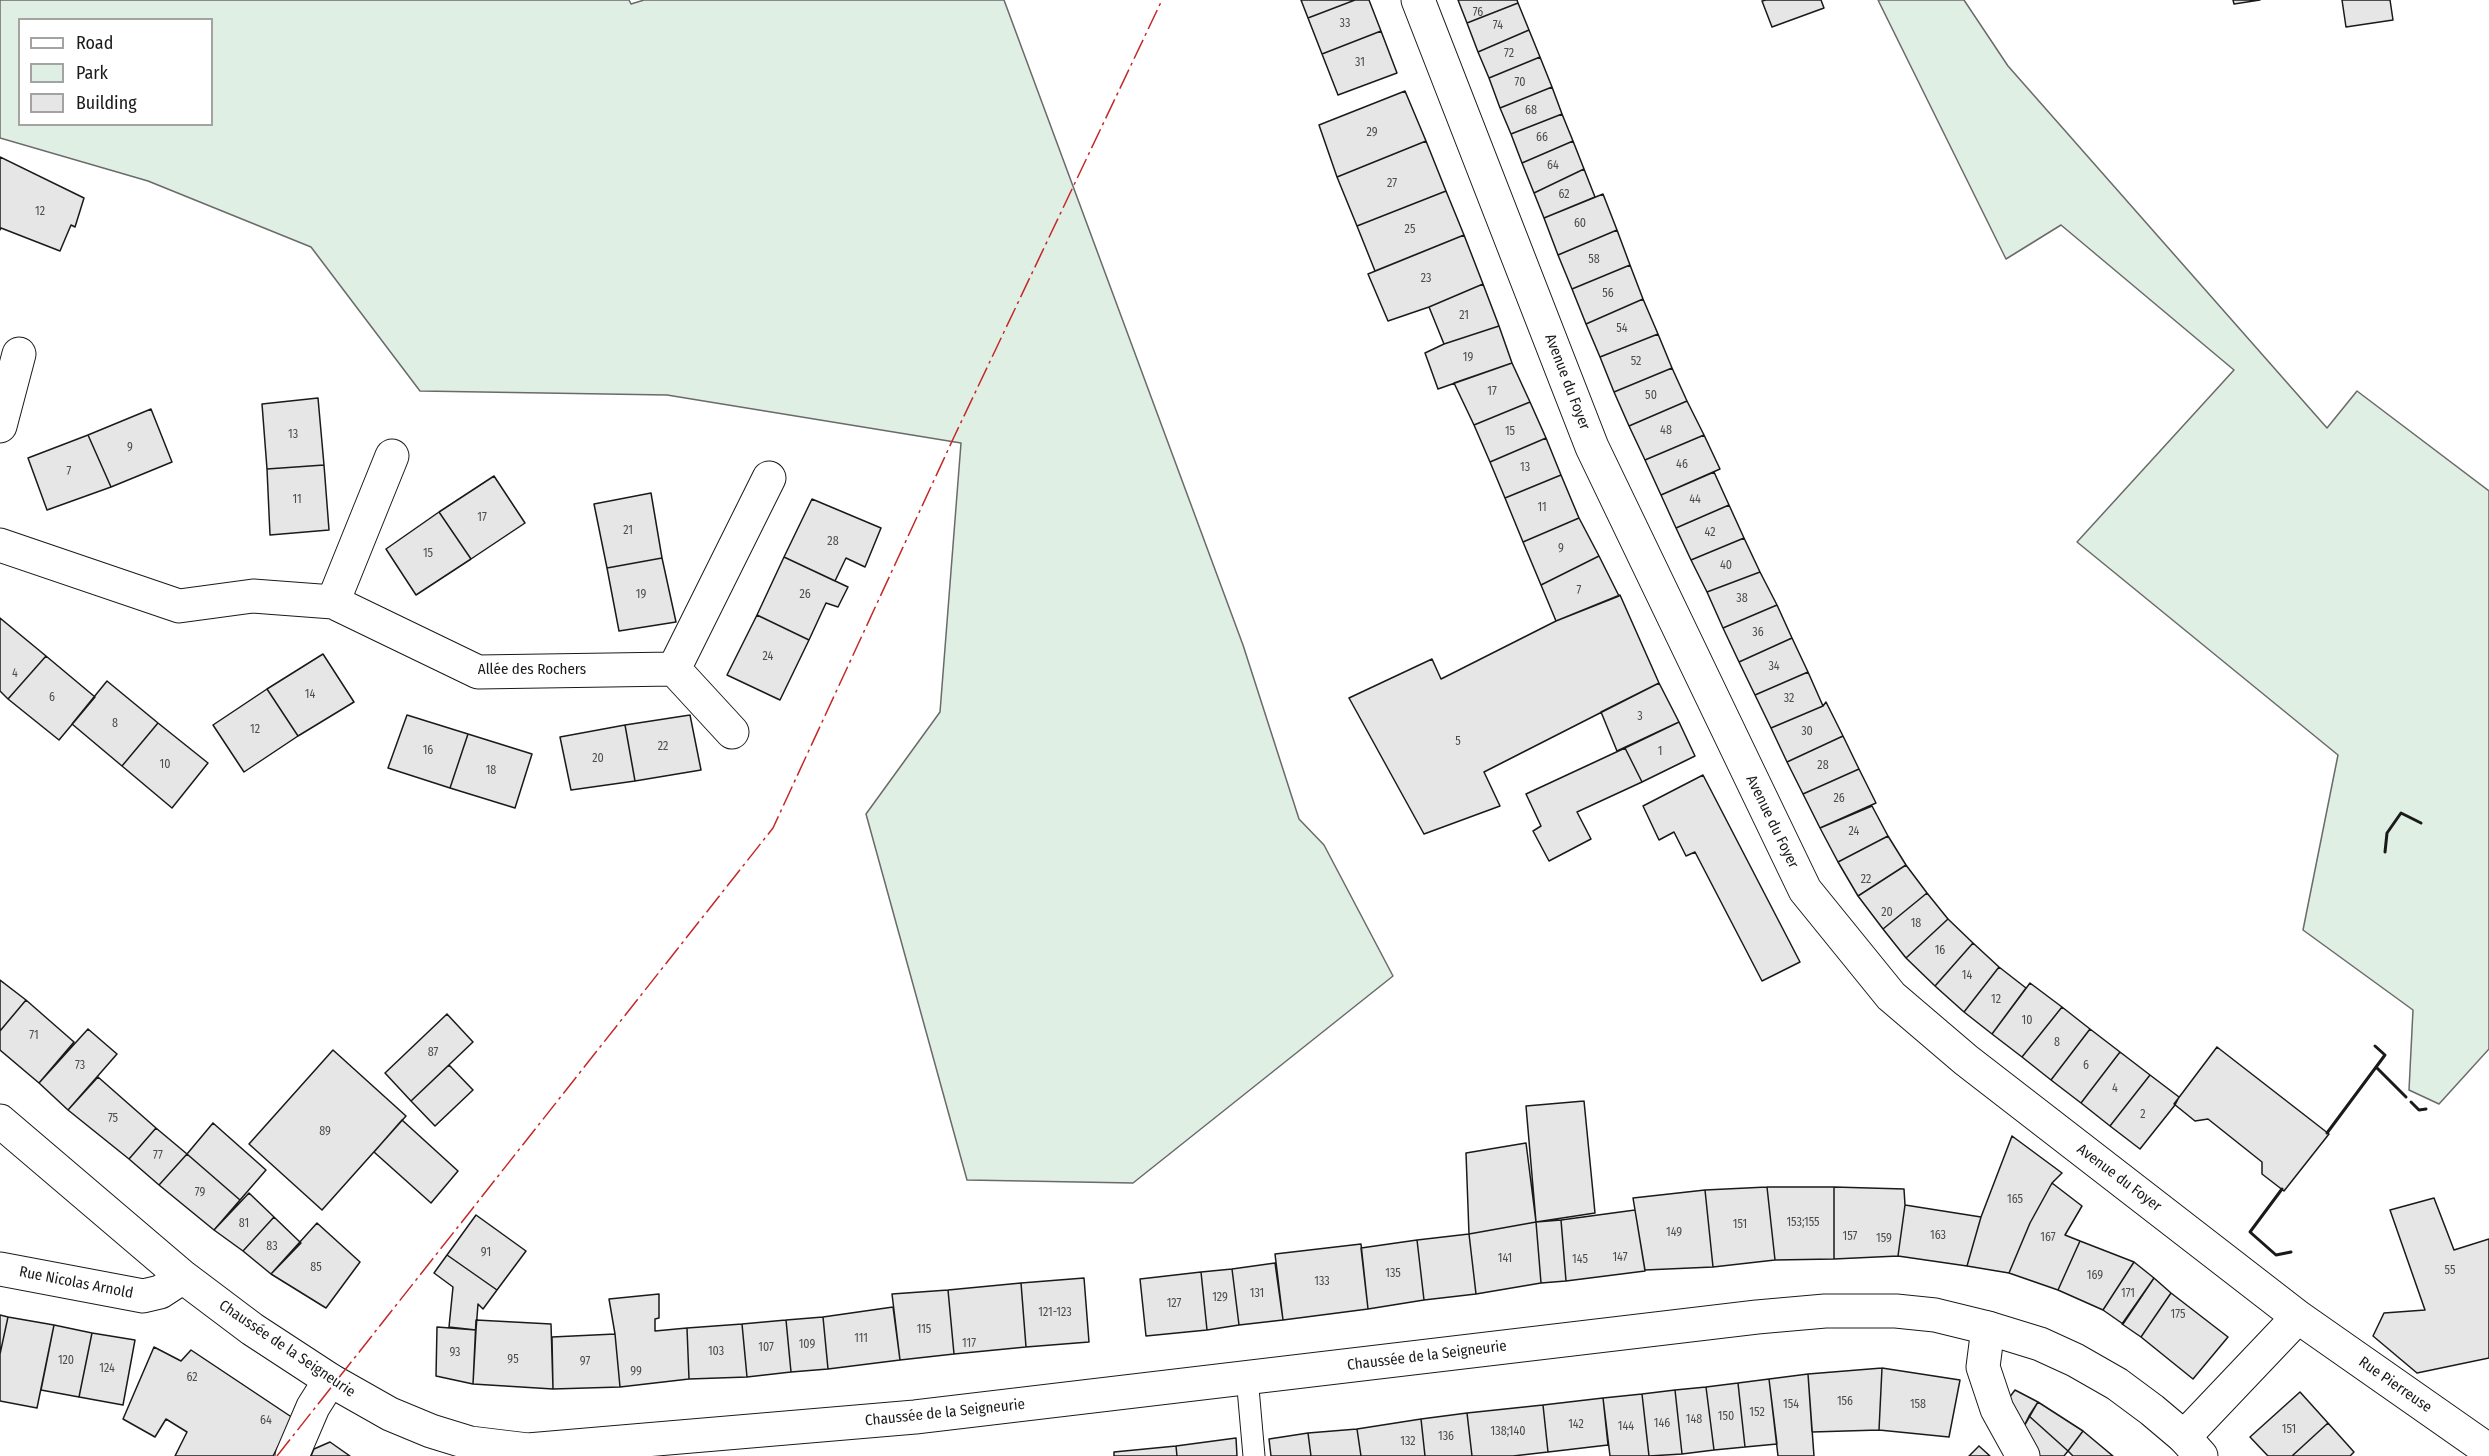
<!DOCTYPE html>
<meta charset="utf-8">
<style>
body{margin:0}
#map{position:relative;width:2489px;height:1456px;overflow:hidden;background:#fff;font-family:"Fira Sans Condensed",sans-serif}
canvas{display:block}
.legend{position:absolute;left:18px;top:18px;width:195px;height:108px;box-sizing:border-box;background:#fff;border:2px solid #a3a3a3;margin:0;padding:8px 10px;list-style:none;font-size:18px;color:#1a1a1a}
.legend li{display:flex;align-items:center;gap:12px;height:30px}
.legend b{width:30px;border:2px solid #a3a3a3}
</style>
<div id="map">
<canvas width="2489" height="1456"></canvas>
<ul class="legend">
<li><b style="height:8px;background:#fff"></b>Road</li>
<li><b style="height:16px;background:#e0efe3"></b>Park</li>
<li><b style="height:16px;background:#e6e6e6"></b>Building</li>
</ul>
</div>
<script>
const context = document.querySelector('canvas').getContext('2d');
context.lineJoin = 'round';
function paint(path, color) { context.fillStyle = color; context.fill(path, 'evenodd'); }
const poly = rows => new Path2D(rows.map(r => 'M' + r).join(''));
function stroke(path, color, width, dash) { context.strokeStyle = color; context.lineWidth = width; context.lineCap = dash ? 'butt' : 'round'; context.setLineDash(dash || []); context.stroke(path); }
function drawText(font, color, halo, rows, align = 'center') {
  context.font = font + ' "Fira Sans Condensed",sans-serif'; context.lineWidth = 4.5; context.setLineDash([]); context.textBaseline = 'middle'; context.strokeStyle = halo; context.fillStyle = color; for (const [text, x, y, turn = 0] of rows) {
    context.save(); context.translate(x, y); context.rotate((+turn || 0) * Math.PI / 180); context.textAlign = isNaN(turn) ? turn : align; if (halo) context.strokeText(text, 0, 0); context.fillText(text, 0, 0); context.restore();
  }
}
const green = poly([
 [0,0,629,0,631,4,644,0,1004,0,1243,645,1299,819,1324,845,1393,976,1133,1183,967,1180,866,814,940,712,961,443,667,395,420,391,311,247,148,181,0,138,0,0],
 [20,20,212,20,212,124,20,124,20,20],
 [1878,0,1964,0,2008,66,2327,428,2357,391,2489,491,2489,1049,2439,1104,2409,1090,2413,1010,2303,930,2338,755,2077,542,2234,370,2061,225,2006,259,1878,0]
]);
const building = poly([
 [1301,0,1355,0,1308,18,1301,0],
 [1355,0,1369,0,1381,31,1322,54,1308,18,1355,0],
 [1458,0,1517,0,1518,3,1467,23,1458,0],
 [1766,0,1821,0,1824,8,1772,27,1762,1,1766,0],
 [2233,0,2260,0,2234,4,2233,0],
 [2342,0,2390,0,2393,20,2346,27,2342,0],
 [1518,3,1529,30,1478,52,1467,23,1518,3],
 [1529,30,1540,57,1489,78,1478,52,1529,30],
 [1381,31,1397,73,1338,95,1322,54,1381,31],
 [1540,57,1552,87,1500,108,1489,78,1540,57],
 [1552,87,1562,114,1511,134,1500,108,1552,87],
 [1405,91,1426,141,1337,177,1319,125,1405,91],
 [1562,114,1573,141,1522,163,1511,134,1562,114],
 [1426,141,1446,191,1357,226,1337,177,1426,141],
 [1573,141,1584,169,1534,193,1522,163,1573,141],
 [0,157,84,198,75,227,71,225,60,251,1,228,0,230,0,157],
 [1584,169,1595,197,1544,218,1534,193,1584,169],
 [1446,191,1464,235,1375,271,1357,226,1446,191],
 [1603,194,1617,230,1558,255,1544,218,1603,194],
 [1617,230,1630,265,1572,289,1558,255,1617,230],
 [1464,235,1483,284,1429,307,1388,321,1368,274,1464,235],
 [1630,265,1643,299,1586,324,1572,289,1630,265],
 [1483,284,1499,326,1444,344,1429,307,1483,284],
 [1643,299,1658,334,1600,357,1586,324,1643,299],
 [1499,326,1512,363,1438,389,1425,353,1444,344,1499,326],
 [1658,334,1672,368,1614,392,1600,357,1658,334],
 [1512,363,1530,402,1474,425,1454,383,1512,363],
 [1672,368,1687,401,1629,426,1614,392,1672,368],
 [318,398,324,465,267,469,262,404,318,398],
 [1687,401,1704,435,1645,460,1629,426,1687,401],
 [1530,402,1546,438,1490,462,1474,425,1530,402],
 [151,409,172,462,111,487,88,435,151,409],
 [88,435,111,487,47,510,28,458,88,435],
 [1704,435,1720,469,1661,495,1645,460,1704,435],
 [1546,438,1561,475,1505,498,1490,462,1546,438],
 [324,465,329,530,270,535,267,469,324,465],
 [1714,472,1729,505,1676,528,1661,495,1714,472],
 [1561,475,1579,518,1523,542,1505,498,1561,475],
 [494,476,525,523,471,559,439,512,494,476],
 [651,493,662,558,607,568,594,504,651,493],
 [812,499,881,528,865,567,846,558,835,581,784,557,812,499],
 [1729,505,1744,538,1691,560,1676,528,1729,505],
 [439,512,471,559,416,595,386,549,439,512],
 [1579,518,1599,556,1541,585,1523,542,1579,518],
 [1744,538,1760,572,1707,592,1691,560,1744,538],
 [1599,556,1619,596,1556,621,1541,585,1599,556],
 [784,557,848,587,838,607,826,603,809,640,757,615,784,557],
 [662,558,676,622,619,631,607,568,662,558],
 [1760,572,1777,605,1723,628,1707,592,1760,572],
 [1620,595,1659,683,1484,772,1500,806,1424,834,1349,698,1432,659,1441,679,1556,621,1620,595],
 [1777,605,1792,638,1739,662,1723,628,1777,605],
 [757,615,809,640,780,700,727,675,757,615],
 [0,618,46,656,8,699,0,691,0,618],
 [1792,638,1808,672,1755,695,1739,662,1792,638],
 [323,654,354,702,298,736,267,689,323,654],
 [46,656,95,697,59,740,8,699,46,656],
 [1808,672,1823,706,1771,728,1755,695,1808,672],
 [107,681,158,723,122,766,72,724,107,681],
 [1659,683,1679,722,1617,751,1601,712,1659,683],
 [267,689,298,736,244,772,213,725,267,689],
 [1826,702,1843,736,1787,762,1771,728,1823,706,1826,702],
 [407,715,468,734,450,788,388,768,407,715],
 [690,715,701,770,635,781,625,725,690,715],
 [1679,722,1695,756,1642,782,1625,748,1679,722],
 [158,723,208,763,172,808,122,766,158,723],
 [625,725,635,781,571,790,560,737,625,725],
 [468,734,532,754,515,808,450,788,468,734],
 [1843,736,1859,769,1803,794,1787,762,1843,736],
 [1625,748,1642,782,1577,812,1591,839,1549,861,1533,831,1541,826,1526,794,1625,748],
 [1859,769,1876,803,1820,828,1803,794,1859,769],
 [1703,775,1800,962,1762,981,1695,852,1686,856,1674,832,1659,840,1643,806,1703,775],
 [1872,806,1888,836,1838,862,1820,828,1872,806],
 [1888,836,1906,865,1858,896,1838,862,1888,836],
 [1906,865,1927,893,1883,929,1858,896,1906,865],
 [1927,893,1948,919,1906,958,1883,929,1927,893],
 [1948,919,1973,943,1935,986,1906,958,1948,919],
 [1973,943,1999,967,1964,1012,1935,986,1973,943],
 [1999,967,2026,988,1992,1034,1964,1012,1999,967],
 [0,980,26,1000,0,1031,0,980],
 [2030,983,2062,1007,2022,1057,1992,1034,2030,983],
 [26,1000,74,1042,39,1083,0,1050,0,1031,26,1000],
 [2062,1007,2090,1029,2051,1080,2022,1057,2062,1007],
 [447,1014,473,1042,411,1101,385,1073,447,1014],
 [88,1029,117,1054,68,1110,39,1083,88,1029],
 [2090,1029,2120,1052,2081,1103,2051,1080,2090,1029],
 [2217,1047,2329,1134,2284,1191,2262,1174,2262,1162,2208,1119,2195,1121,2174,1104,2217,1047],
 [333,1050,406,1116,322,1210,249,1144,333,1050],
 [2120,1052,2150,1075,2110,1126,2081,1103,2120,1052],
 [449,1065,473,1090,435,1126,411,1101,449,1065],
 [2150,1075,2179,1097,2175,1105,2140,1149,2110,1126,2150,1075],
 [98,1077,156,1128,129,1159,68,1110,98,1077],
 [1584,1101,1595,1213,1536,1222,1526,1106,1584,1101],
 [402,1120,458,1171,431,1203,374,1152,402,1120],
 [213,1123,266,1170,240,1200,187,1154,213,1123],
 [156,1128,187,1154,159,1185,129,1159,156,1128],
 [2012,1136,2062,1173,2052,1183,2030,1223,2009,1273,1967,1266,1981,1217,2012,1136],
 [1526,1143,1536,1222,1469,1234,1466,1153,1526,1143],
 [187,1154,240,1200,214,1230,159,1185,187,1154],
 [2052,1183,2082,1206,2065,1235,2080,1241,2058,1290,2009,1273,2030,1223,2052,1183],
 [1767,1187,1834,1187,1834,1259,1775,1260,1767,1187],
 [1767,1187,1775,1260,1713,1267,1705,1190,1767,1187],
 [1834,1187,1904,1189,1905,1205,1898,1256,1834,1259,1834,1187],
 [1705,1190,1713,1267,1645,1270,1633,1198,1705,1190],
 [249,1193,274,1217,243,1251,214,1230,249,1193],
 [2434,1198,2454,1250,2489,1239,2489,1358,2417,1373,2373,1336,2384,1313,2425,1310,2390,1210,2434,1198],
 [1905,1205,1981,1217,1967,1266,1898,1256,1905,1205],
 [1635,1210,1645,1271,1566,1281,1561,1220,1635,1210],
 [476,1215,526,1251,497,1290,447,1255,476,1215],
 [274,1217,301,1243,271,1274,243,1251,274,1217],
 [1561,1220,1566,1281,1541,1283,1536,1222,1561,1220],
 [1536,1222,1541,1283,1476,1294,1469,1234,1536,1222],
 [317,1223,360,1262,326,1308,271,1274,317,1223],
 [1469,1234,1476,1294,1424,1300,1417,1240,1469,1234],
 [1417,1240,1424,1300,1368,1309,1361,1248,1417,1240],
 [2080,1241,2134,1262,2103,1310,2058,1290,2080,1241],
 [1361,1244,1368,1309,1283,1320,1275,1254,1361,1244],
 [447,1255,497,1290,483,1309,478,1304,476,1330,449,1327,453,1287,434,1273,447,1255],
 [2134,1262,2154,1278,2123,1324,2103,1310,2134,1262],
 [1275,1263,1283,1320,1239,1325,1232,1269,1275,1263],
 [1232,1269,1239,1325,1207,1330,1201,1272,1232,1269],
 [1201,1272,1207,1330,1146,1336,1140,1279,1201,1272],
 [1084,1278,1089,1342,1026,1347,1021,1283,1084,1278],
 [2154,1278,2171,1293,2141,1337,2122,1324,2154,1278],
 [1021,1283,1026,1347,954,1354,948,1290,1021,1283],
 [948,1290,954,1354,900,1360,892,1294,948,1290],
 [2171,1293,2228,1337,2193,1379,2141,1337,2171,1293],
 [659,1294,659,1318,655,1319,655,1331,687,1328,689,1379,620,1387,615,1334,609,1299,659,1294],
 [893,1307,900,1360,828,1369,823,1317,893,1307],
 [0,1315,8,1317,0,1354,0,1315],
 [8,1317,54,1325,37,1408,0,1401,0,1354,8,1317],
 [823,1317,828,1369,791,1372,786,1320,823,1317],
 [476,1320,551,1324,553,1389,473,1384,476,1320],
 [786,1320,791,1372,747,1377,742,1324,786,1320],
 [742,1324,747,1377,689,1379,687,1328,742,1324],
 [54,1325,92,1333,79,1397,41,1390,54,1325],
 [437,1327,476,1330,473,1384,436,1376,437,1327],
 [92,1333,135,1340,123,1405,79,1397,92,1333],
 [615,1334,620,1387,553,1389,552,1337,615,1334],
 [154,1347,181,1361,191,1350,293,1418,273,1456,175,1456,187,1432,166,1419,155,1437,123,1419,154,1347],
 [1882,1368,1960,1380,1949,1437,1879,1430,1882,1368],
 [1882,1368,1879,1430,1812,1432,1808,1374,1882,1368],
 [1808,1374,1814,1456,1778,1456,1769,1379,1808,1374],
 [1769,1379,1777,1444,1745,1447,1738,1383,1769,1379],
 [1738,1383,1745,1447,1714,1450,1706,1387,1738,1383],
 [1706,1387,1714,1450,1682,1454,1675,1390,1706,1387],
 [1675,1390,1682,1454,1649,1456,1642,1394,1675,1390],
 [2015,1390,2038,1402,2022,1430,2006,1402,2015,1390],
 [2300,1392,2328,1423,2292,1456,2268,1456,2250,1437,2300,1392],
 [1642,1394,1649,1456,1610,1456,1603,1398,1642,1394],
 [1603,1398,1608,1445,1548,1452,1543,1405,1603,1398],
 [2038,1402,2083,1431,2068,1451,2029,1416,2038,1402],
 [1543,1405,1548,1452,1513,1456,1472,1456,1467,1413,1543,1405],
 [1467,1413,1472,1456,1425,1456,1421,1419,1467,1413],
 [2029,1416,2068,1451,2064,1456,2037,1456,2022,1430,2029,1416],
 [1421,1419,1425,1456,1361,1456,1357,1429,1421,1419],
 [2328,1423,2354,1452,2350,1456,2292,1456,2328,1423],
 [1357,1429,1361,1456,1311,1456,1308,1433,1357,1429],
 [2083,1431,2113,1456,2073,1456,2068,1451,2083,1431],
 [1308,1433,1311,1456,1271,1456,1269,1439,1308,1433],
 [1236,1438,1237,1456,1177,1456,1176,1446,1236,1438],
 [330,1442,350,1456,311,1456,314,1449,330,1442],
 [1176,1446,1177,1456,1114,1456,1114,1452,1176,1446],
 [1979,1446,1990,1456,1969,1456,1979,1446]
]);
const lane = poly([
 [1247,1377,1254,1456]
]);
const street = poly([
 [1418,0,1592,447,1805,890,1891,996,1966,1060,2298,1317,2184,1437],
 [0,426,19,354],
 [0,545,179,606,253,596,333,602,478,672,674,669,732,732],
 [333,602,392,456],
 [674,669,769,478],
 [2298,1317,2478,1443,2489,1455],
 [1988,1328,1983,1367,1997,1409,2023,1456],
 [292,1456,313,1407,330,1380]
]);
const secondary = poly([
 [0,1121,183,1277,252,1329,330,1380,390,1414,431,1431,470,1443,528,1450,915,1417,1757,1317,1825,1311,1896,1311,1935,1315,1988,1328,2040,1344,2075,1360,2117,1384,2152,1410,2184,1437,2201,1456],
 [0,1269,143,1296,160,1292,183,1277]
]);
const wall = poly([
 [2385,852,2387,833,2401,813,2421,823],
 [2376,1067,2406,1097],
 [2411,1102,2419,1110,2426,1109],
 [2327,1133,2385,1055,2375,1046],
 [2282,1189,2250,1232,2276,1255,2291,1252]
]);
const power = poly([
 [277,1456,773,828,954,437,1162,0]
]);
const numberNames = [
 ["76",1478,13],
 ["33",1345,24],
 ["74",1498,26],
 ["72",1509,54],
 ["31",1360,63],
 ["70",1520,83],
 ["68",1531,111],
 ["29",1372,133],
 ["66",1542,138],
 ["64",1553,166],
 ["27",1392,184],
 ["62",1564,195],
 ["12",40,212],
 ["60",1580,224],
 ["25",1410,230],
 ["58",1594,260],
 ["23",1426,279],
 ["56",1608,294],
 ["21",1464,316],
 ["54",1622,329],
 ["19",1468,358],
 ["52",1636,362],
 ["17",1492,392],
 ["50",1651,396],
 ["48",1666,431],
 ["15",1510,432],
 ["13",293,435],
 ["9",130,448],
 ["46",1682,465],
 ["13",1525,468],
 ["7",69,472],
 ["11",297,500],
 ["44",1695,500],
 ["11",1542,508],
 ["17",482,518],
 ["21",628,531],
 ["42",1710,533],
 ["28",833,542],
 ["9",1561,549],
 ["15",428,554],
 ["40",1726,566],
 ["7",1579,591],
 ["19",641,595],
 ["26",805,595],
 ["38",1742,599],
 ["36",1758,633],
 ["24",768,657],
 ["34",1774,667],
 ["4",15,674],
 ["14",310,695],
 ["6",52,698],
 ["32",1789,699],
 ["3",1640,717],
 ["8",115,724],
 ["12",255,730],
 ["30",1807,732],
 ["5",1458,742],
 ["22",663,747],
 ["16",428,751],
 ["1",1660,752],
 ["20",598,759],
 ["10",165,765],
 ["28",1823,766],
 ["18",491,771],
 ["26",1839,799],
 ["24",1854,832],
 ["22",1866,880],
 ["20",1887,913],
 ["18",1916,924],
 ["16",1940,951],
 ["14",1967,976],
 ["12",1996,1000],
 ["10",2027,1021],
 ["71",34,1036],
 ["8",2057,1043],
 ["87",433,1053],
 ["73",80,1066],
 ["6",2086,1066],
 ["4",2115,1089],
 ["2",2143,1115],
 ["75",113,1119],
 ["89",325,1132],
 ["77",158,1156],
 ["79",200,1193],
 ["165",2015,1200],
 ["153;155",1803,1223],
 ["81",244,1224],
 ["151",1740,1225],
 ["149",1674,1233],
 ["163",1938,1236],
 ["157",1850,1237],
 ["167",2048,1238],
 ["159",1884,1239],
 ["83",272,1247],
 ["91",486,1253],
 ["147",1620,1258],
 ["141",1505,1259],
 ["145",1580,1260],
 ["85",316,1268],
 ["55",2450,1271],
 ["135",1393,1274],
 ["169",2095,1276],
 ["133",1322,1282],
 ["131",1257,1294],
 ["171",2128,1294],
 ["129",1220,1298],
 ["127",1174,1304],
 ["121-123",1055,1313],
 ["175",2178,1315],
 ["115",924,1330],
 ["111",861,1339],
 ["117",969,1344],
 ["109",807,1345],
 ["107",766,1348],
 ["103",716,1352],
 ["93",455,1353],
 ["95",513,1360],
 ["120",66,1361],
 ["97",585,1362],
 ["124",107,1369],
 ["99",636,1372],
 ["62",192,1378],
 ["156",1845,1402],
 ["154",1791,1405],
 ["158",1918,1405],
 ["152",1757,1413],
 ["150",1726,1417],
 ["148",1694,1420],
 ["64",266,1421],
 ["146",1662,1424],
 ["142",1576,1425],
 ["144",1626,1427],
 ["151",2289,1430],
 ["138;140",1508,1432],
 ["136",1446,1437],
 ["132",1408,1442]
];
const streetNames = [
 ["Avenue du Foyer",1567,382,69],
 ["Allée des Rochers",532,670],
 ["Avenue du Foyer",1772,822,64],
 ["Avenue du Foyer",2119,1178,37],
 ["Rue Nicolas Arnold",76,1283,11],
 ["Chaussée de la Seigneurie",287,1349,34],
 ["Chaussée de la Seigneurie",1427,1356,-7],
 ["Rue Pierreuse",2395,1385,35],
 ["Chaussée de la Seigneurie",945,1413,-6]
];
paint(green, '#e0efe3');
stroke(green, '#6a6a6a', 1.5);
paint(building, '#e6e6e6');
stroke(building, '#1a1a1a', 1.5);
stroke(lane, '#1a1a1a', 23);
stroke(street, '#1a1a1a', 35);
stroke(secondary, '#1a1a1a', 35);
stroke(lane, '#fff', 21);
stroke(street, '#fff', 33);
stroke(secondary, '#fff', 33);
stroke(wall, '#1a1a1a', 3);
stroke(power, '#c62828', 1.5, [21, 4.5, 3, 4.5]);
drawText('12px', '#4d4d4d', null, numberNames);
drawText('15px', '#1a1a1a', '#fff', streetNames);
</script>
